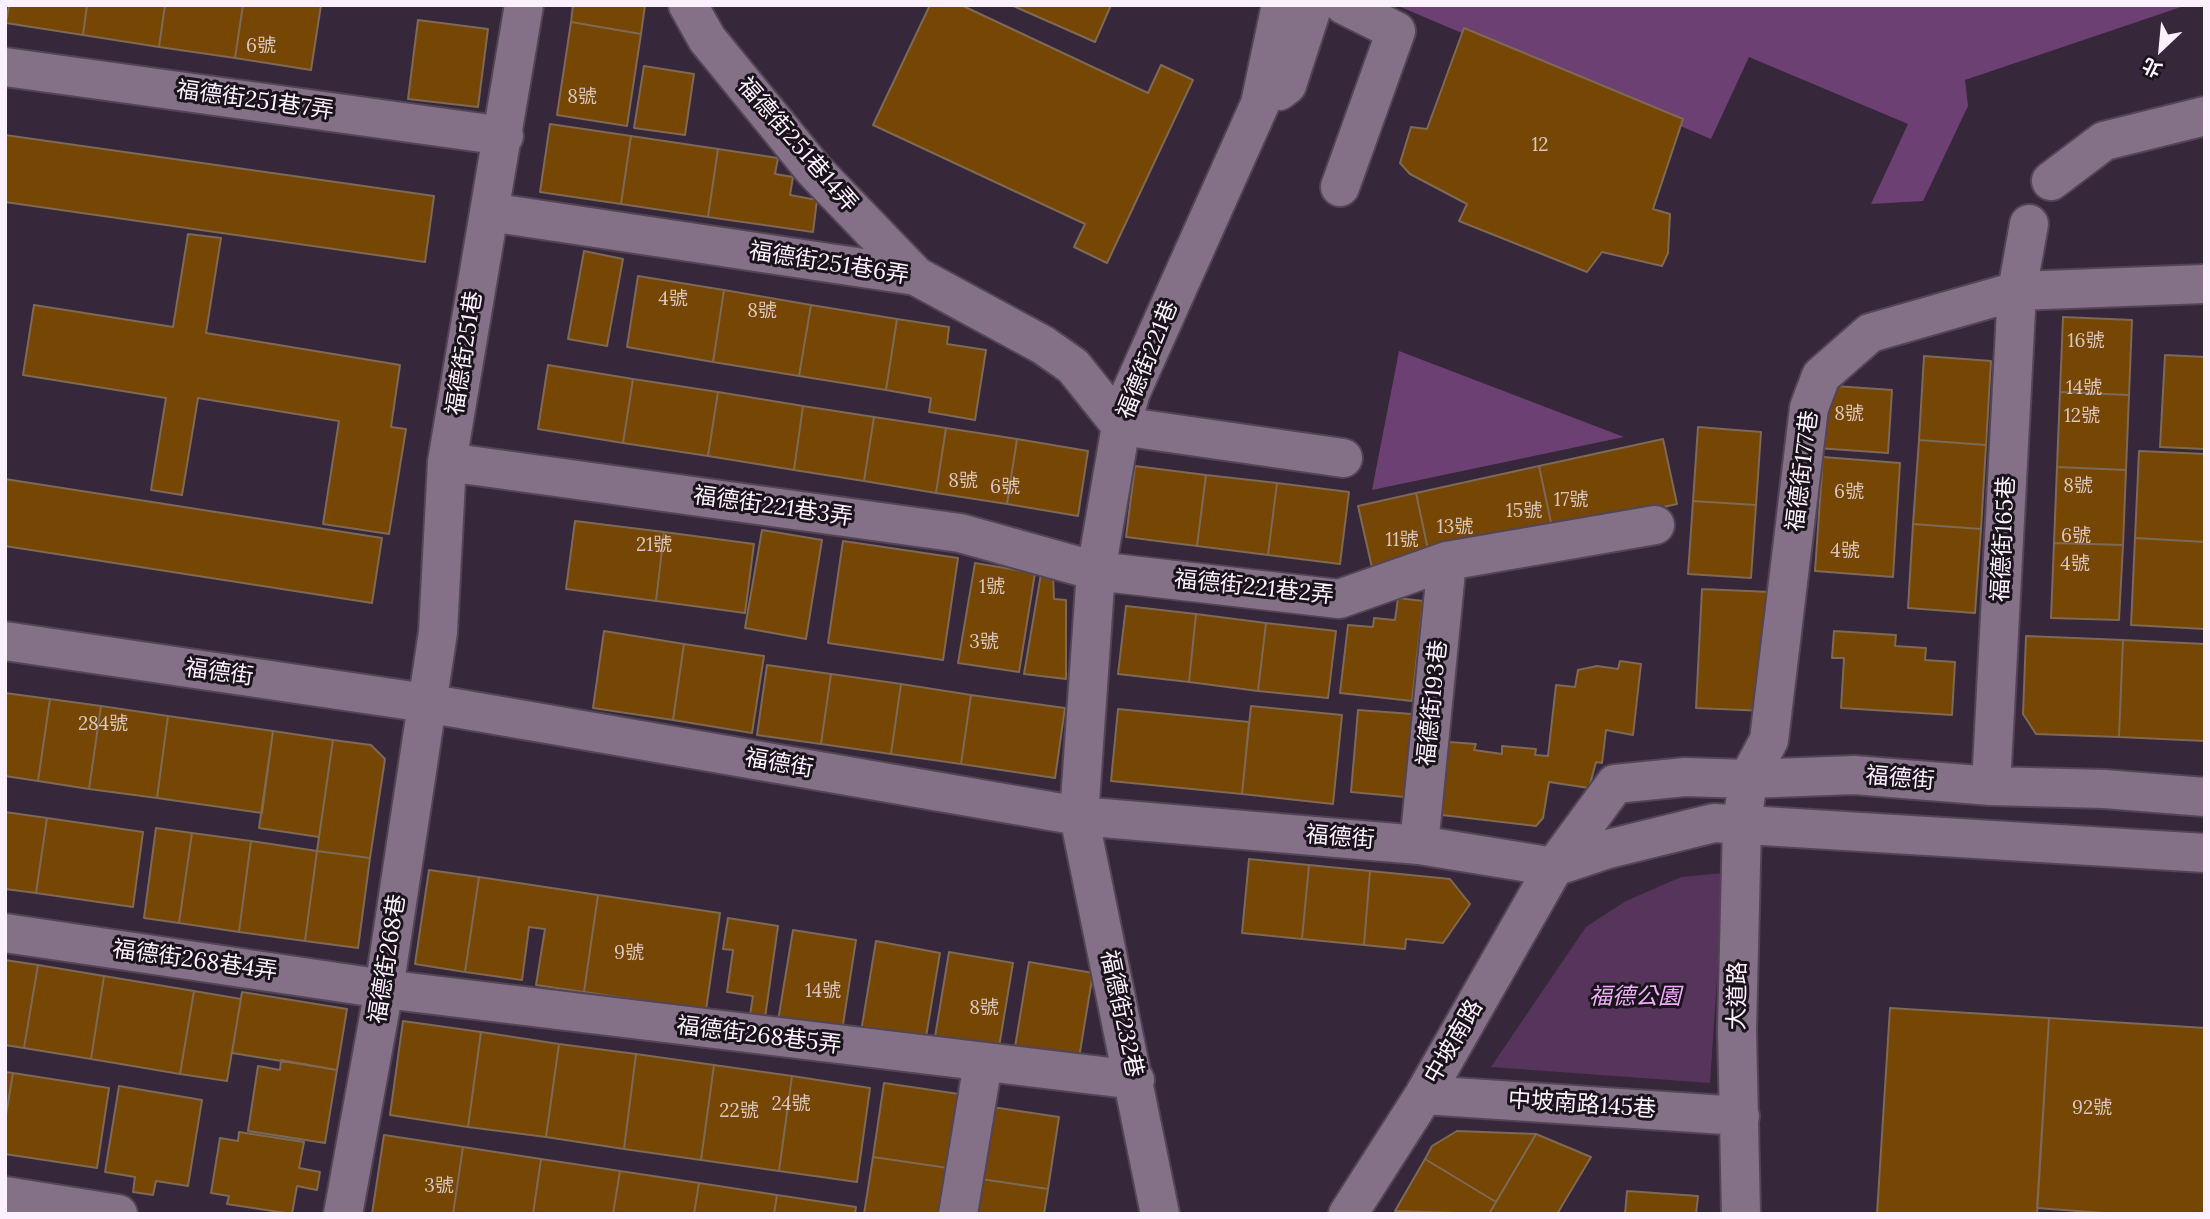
<!DOCTYPE html>
<meta charset="utf-8">
<style>
body{margin:0}
#map{position:relative;width:2210px;height:1219px;overflow:hidden;background:#37273a;font-family:Lora,"Noto Sans TC",serif}
canvas{display:block}
.frame{position:absolute;inset:0;border:7px solid #fbf0fd;pointer-events:none}
.north{position:absolute;left:2126px;top:14px;width:70px;height:70px;-webkit-text-stroke:5px #1a131b;paint-order:stroke;rotate:206deg;font-size:19px;font-weight:700;line-height:28px;text-align:center;color:#fbf0fd}
.north::after{content:'';display:block;margin:auto;width:24px;height:32px;background:#fbf0fd;clip-path:polygon(50% 0,100% 100%,50% 72%,0 100%)}
</style>
<div id="map">
<canvas width="2210" height="1219"></canvas>
<div class="frame"></div>
<div class="north">北</div>
</div>
<script>
const context = document.querySelector('canvas').getContext('2d');
context.lineJoin = 'round';
function paint(path, color) { context.fillStyle = color; context.fill(path, 'evenodd'); }
const poly = rows => new Path2D(rows.map(r => 'M' + r).join(''));
function stroke(path, color, width, dash) { context.strokeStyle = color; context.lineWidth = width; context.lineCap = dash ? 'butt' : 'round'; context.setLineDash(dash || []); context.stroke(path); }
function drawText(font, color, halo, rows, align = 'center') {
  context.font = font + ' Lora,"Noto Sans TC",serif'; context.lineWidth = 6; context.setLineDash([]); context.textBaseline = 'middle'; context.strokeStyle = halo; context.fillStyle = color; for (const [text, x, y, turn = 0] of rows) {
    context.save(); context.translate(x, y); context.rotate((+turn || 0) * Math.PI / 180); context.textAlign = isNaN(turn) ? turn : align; if (halo) context.strokeText(text, 0, 0); context.fillText(text, 0, 0); context.restore();
  }
}
const green = poly([
 [1724,873,1710,1083,1491,1067,1586,927,1626,901,1681,877]
]);
const forest = poly([
 [1396,5,2187,5,1965,80,1968,106,1923,201,1871,204,1908,124,1749,57,1711,139],
 [1399,351,1624,437,1372,490]
]);
const building = poly([
 [9,5,87,5,83,35,6,23,9,5],
 [87,5,165,5,159,47,83,35,87,5],
 [165,5,243,5,235,58,159,47,165,5],
 [243,5,321,5,311,70,235,58,243,5],
 [573,5,645,5,641,34,571,22,573,5],
 [930,5,961,5,1148,93,1161,65,1193,80,1107,263,1074,247,1085,224,873,125,930,5],
 [1011,5,1111,5,1095,42,1011,5],
 [418,20,488,29,478,107,408,99,418,20],
 [571,22,641,34,627,126,557,115,571,22],
 [1464,28,1683,119,1653,209,1670,214,1668,253,1662,266,1602,252,1587,272,1459,221,1467,204,1410,174,1400,163,1411,127,1427,129,1464,28],
 [644,66,694,74,685,135,634,128,644,66],
 [550,124,631,136,621,204,540,192,550,124],
 [5,135,434,196,425,262,5,202,5,135],
 [631,136,718,149,708,217,621,204,631,136],
 [718,149,778,158,775,174,793,177,790,195,817,200,813,232,708,217,718,149],
 [188,234,221,238,206,333,400,365,391,427,406,429,389,534,323,524,339,421,198,398,182,495,151,490,166,398,23,375,34,305,173,327,188,234],
 [584,251,623,259,607,346,568,339,584,251],
 [638,276,724,290,713,362,627,347,638,276],
 [724,290,811,305,799,376,713,362,724,290],
 [811,305,897,319,886,390,799,376,811,305],
 [2063,317,2132,320,2129,395,2060,392,2063,317],
 [897,319,949,327,947,344,986,350,975,420,929,412,931,398,886,390,897,319],
 [2165,355,2205,357,2205,449,2160,447,2165,355],
 [1924,356,1991,361,1986,445,1919,440,1924,356],
 [548,365,633,379,623,443,538,429,548,365],
 [633,379,718,392,708,456,623,443,633,379],
 [1821,385,1892,390,1888,453,1817,448,1821,385],
 [718,392,803,406,794,470,708,456,718,392],
 [2060,392,2129,395,2126,470,2057,467,2060,392],
 [803,406,874,417,864,481,794,470,803,406],
 [874,417,946,428,936,493,864,481,874,417],
 [1698,427,1761,432,1756,505,1693,501,1698,427],
 [946,428,1017,439,1007,504,936,493,946,428],
 [1017,439,1088,451,1078,516,1007,504,1017,439],
 [1663,439,1677,504,1553,532,1539,466,1663,439],
 [1919,440,1986,445,1981,529,1913,524,1919,440],
 [2139,451,2205,454,2205,542,2135,538,2139,451],
 [1823,457,1900,463,1893,577,1815,571,1823,457],
 [1135,466,1206,475,1197,546,1126,537,1135,466],
 [1539,466,1553,532,1430,559,1416,493,1539,466],
 [2057,467,2126,470,2123,545,2054,543,2057,467],
 [1206,475,1277,483,1268,555,1197,546,1206,475],
 [5,479,382,538,372,603,5,546,5,479],
 [1277,483,1349,492,1340,564,1268,555,1277,483],
 [1416,493,1430,559,1373,572,1358,506,1416,493],
 [1693,501,1756,505,1751,578,1688,574,1693,501],
 [575,521,664,532,656,601,566,589,575,521],
 [1913,524,1981,529,1975,613,1908,608,1913,524],
 [762,530,822,540,806,639,745,628,762,530],
 [664,532,754,544,745,613,656,601,664,532],
 [2135,538,2205,542,2205,629,2131,625,2135,538],
 [843,541,958,558,943,660,828,643,843,541],
 [2054,543,2123,545,2119,620,2051,618,2054,543],
 [975,563,1035,573,1019,672,958,663,975,563],
 [1041,574,1053,575,1054,599,1066,600,1066,679,1024,674,1041,574],
 [1702,589,1771,592,1766,711,1696,708,1702,589],
 [1398,598,1423,601,1412,701,1340,693,1348,625,1373,627,1374,618,1395,620,1398,598],
 [1126,606,1196,614,1189,682,1118,674,1126,606],
 [1196,614,1266,623,1258,691,1189,682,1196,614],
 [1266,623,1336,631,1328,698,1258,691,1266,623],
 [604,631,684,644,673,720,593,708,604,631],
 [1834,631,1896,635,1895,646,1926,648,1925,660,1955,662,1952,715,1841,708,1844,658,1832,658,1834,631],
 [2026,636,2123,640,2119,737,2036,734,2023,714,2026,636],
 [2123,640,2205,644,2205,741,2119,737,2123,640],
 [684,644,764,656,752,733,673,720,684,644],
 [1620,661,1641,664,1633,735,1606,730,1602,763,1596,762,1589,788,1549,782,1543,818,1536,826,1442,815,1445,747,1449,747,1449,742,1476,744,1474,750,1502,754,1502,746,1536,749,1535,755,1548,756,1556,685,1575,687,1578,670,1597,666,1618,669,1620,661],
 [767,665,831,674,821,744,757,735,767,665],
 [831,674,901,684,891,754,821,744,831,674],
 [901,684,971,695,961,764,891,754,901,684],
 [5,693,50,699,38,781,5,776,5,693],
 [971,695,1065,708,1055,778,961,764,971,695],
 [50,699,101,706,89,789,38,781,50,699],
 [101,706,168,716,157,798,89,789,101,706],
 [1251,706,1342,715,1333,804,1242,794,1251,706],
 [1118,709,1249,722,1242,794,1111,781,1118,709],
 [1358,710,1412,714,1405,797,1351,792,1358,710],
 [168,716,273,731,262,813,157,798,168,716],
 [273,731,333,740,319,837,259,828,273,731],
 [333,740,371,745,385,759,370,858,317,851,333,740],
 [5,812,47,818,36,893,5,889,5,812],
 [47,818,143,832,133,907,36,893,47,818],
 [156,828,192,833,179,923,144,918,156,828],
 [192,833,251,841,239,932,179,923,192,833],
 [251,841,317,851,305,941,239,932,251,841],
 [317,851,370,858,358,948,305,941,317,851],
 [1249,859,1309,865,1302,939,1242,933,1249,859],
 [1309,865,1370,871,1364,945,1302,939,1309,865],
 [429,870,479,877,465,972,415,964,429,870],
 [1370,871,1450,879,1470,904,1443,943,1406,939,1405,949,1364,945,1370,871],
 [479,877,598,895,584,992,536,985,545,929,529,927,522,980,465,972,479,877],
 [598,895,720,913,706,1010,584,992,598,895],
 [728,918,778,926,765,1018,750,1015,753,996,727,992,733,950,723,949,728,918],
 [793,930,856,940,842,1031,778,1021,793,930],
 [876,941,940,953,925,1043,861,1032,876,941],
 [949,952,1013,963,998,1053,934,1043,949,952],
 [5,960,38,965,24,1048,5,1045,5,960],
 [1029,962,1093,973,1078,1064,1014,1053,1029,962],
 [38,965,104,976,91,1059,24,1048,38,965],
 [104,976,194,991,180,1074,91,1059,104,976],
 [194,991,241,999,227,1081,180,1074,194,991],
 [242,992,347,1009,337,1070,232,1053,242,992],
 [1890,1008,2049,1018,2037,1214,1877,1214,1890,1008],
 [2049,1018,2205,1028,2205,1214,2116,1214,2037,1208,2049,1018],
 [403,1021,481,1032,468,1127,390,1115,403,1021],
 [481,1032,559,1044,546,1137,468,1127,481,1032],
 [559,1044,636,1054,624,1149,546,1137,559,1044],
 [636,1054,714,1065,701,1160,624,1149,636,1054],
 [281,1060,337,1070,325,1143,248,1131,258,1066,280,1070,281,1060],
 [714,1065,792,1076,779,1171,701,1160,714,1065],
 [5,1072,13,1073,5,1121,5,1072],
 [13,1073,109,1088,97,1168,5,1154,5,1121,13,1073],
 [792,1076,870,1088,857,1182,779,1171,792,1076],
 [884,1083,959,1094,948,1168,873,1157,884,1083],
 [119,1086,202,1100,188,1186,156,1181,153,1195,133,1192,135,1177,105,1172,119,1086],
 [992,1107,1059,1117,1048,1189,981,1179,992,1107],
 [1457,1131,1536,1134,1496,1202,1425,1159,1432,1146,1457,1131],
 [239,1132,304,1142,299,1168,320,1172,317,1190,297,1186,292,1214,227,1204,229,1196,211,1193,220,1138,238,1141,239,1132],
 [1536,1134,1591,1157,1557,1214,1489,1214,1536,1134],
 [384,1135,463,1147,453,1214,372,1214,384,1135],
 [463,1147,541,1159,533,1214,453,1214,463,1147],
 [873,1157,948,1168,941,1214,864,1214,873,1157],
 [541,1159,620,1171,613,1214,533,1214,541,1159],
 [1425,1159,1496,1202,1489,1214,1395,1211,1425,1159],
 [620,1171,699,1183,694,1214,613,1214,620,1171],
 [981,1179,1048,1189,1044,1214,976,1214,981,1179],
 [699,1183,777,1195,774,1214,694,1214,699,1183],
 [1627,1191,1698,1196,1696,1214,1625,1214,1627,1191],
 [777,1195,856,1207,855,1214,774,1214,777,1195]
]);
const minor = poly([
 [688,5,707,39,814,170,916,276],
 [5,67,504,136],
 [1279,91,1287,85,1313,5],
 [2051,181,2104,141,2205,116],
 [1340,187,1396,31,1344,5],
 [489,212,916,276,1043,345,1073,366,1121,426,1343,458],
 [447,462,960,533,1096,571,1339,599,1447,561,1655,525],
 [5,641,426,703,1079,816,1419,845,1554,867,1608,849,1714,823,2205,853],
 [1991,786,2017,291,2029,224],
 [1419,845,1447,561],
 [5,933,384,989,1135,1080],
 [1424,1095,1740,1116],
 [5,1196,118,1214],
 [343,1214,384,989,438,632,447,462,524,5],
 [958,1214,983,1063],
 [1160,1214,1079,816,1096,571,1121,426,1131,392,1260,104,1281,5],
 [1348,1214,1424,1095,1554,867,1615,784,1685,777,1748,779,1854,775,1991,786,2104,789,2205,797],
 [1741,1214,1737,1030,1742,824,1748,779,1769,740,1809,408,1821,376,1870,333,2017,291,2205,284]
]);
const numberNames = [
 ["6號",261,47],
 ["8號",582,98],
 ["12",1540,146],
 ["4號",673,300],
 ["8號",762,312],
 ["16號",2086,342],
 ["14號",2084,389],
 ["8號",1849,415],
 ["12號",2082,417],
 ["8號",963,482],
 ["8號",2078,487],
 ["6號",1005,488],
 ["6號",1849,493],
 ["17號",1571,501],
 ["15號",1524,512],
 ["13號",1455,528],
 ["6號",2076,537],
 ["11號",1402,541],
 ["21號",654,546],
 ["4號",1845,552],
 ["4號",2075,565],
 ["1號",992,588],
 ["3號",984,643],
 ["284號",103,725],
 ["9號",629,954],
 ["14號",823,992],
 ["8號",984,1009],
 ["24號",791,1105],
 ["92號",2092,1109],
 ["22號",739,1112],
 ["3號",439,1187]
];
const streetNames = [
 ["福德街251巷7弄",255,101,8],
 ["福德街251巷14弄",797,145,49],
 ["福德街251巷6弄",829,264,9],
 ["福德街251巷",465,353,-81],
 ["福德街221巷",1148,360,-68],
 ["福德街177巷",1803,471,-83],
 ["福德街221巷3弄",773,507,8],
 ["福德街165巷",2004,539,-87],
 ["福德街221巷2弄",1254,588,6],
 ["福德街",219,673,8],
 ["福德街193巷",1433,703,-84],
 ["福德街",779,764,10],
 ["福德街",1900,779,5],
 ["福德街",1340,838,5],
 ["福德街268巷",388,959,-81],
 ["福德街268巷4弄",195,961,8],
 ["大道路",1738,996,-89],
 ["福德街232巷",1121,1014,78],
 ["福德街268巷5弄",759,1036,7],
 ["中坡南路",1454,1042,-60],
 ["中坡南路145巷",1582,1105,4]
];
const parkNames = [
 ["福德公園",1635,997]
];
paint(green, '#57345c');
paint(forest, '#6c4072');
paint(building, '#754604');
stroke(building, '#7e6955', 2);
stroke(minor, '#534555', 42);
stroke(minor, '#847187', 38);
drawText('19px', '#dac6bf', null, numberNames);
drawText('23px', '#fbf0fd', '#1a131b', streetNames);
drawText('italic 23px', '#efacf8', '#1a131b', parkNames);
</script>
